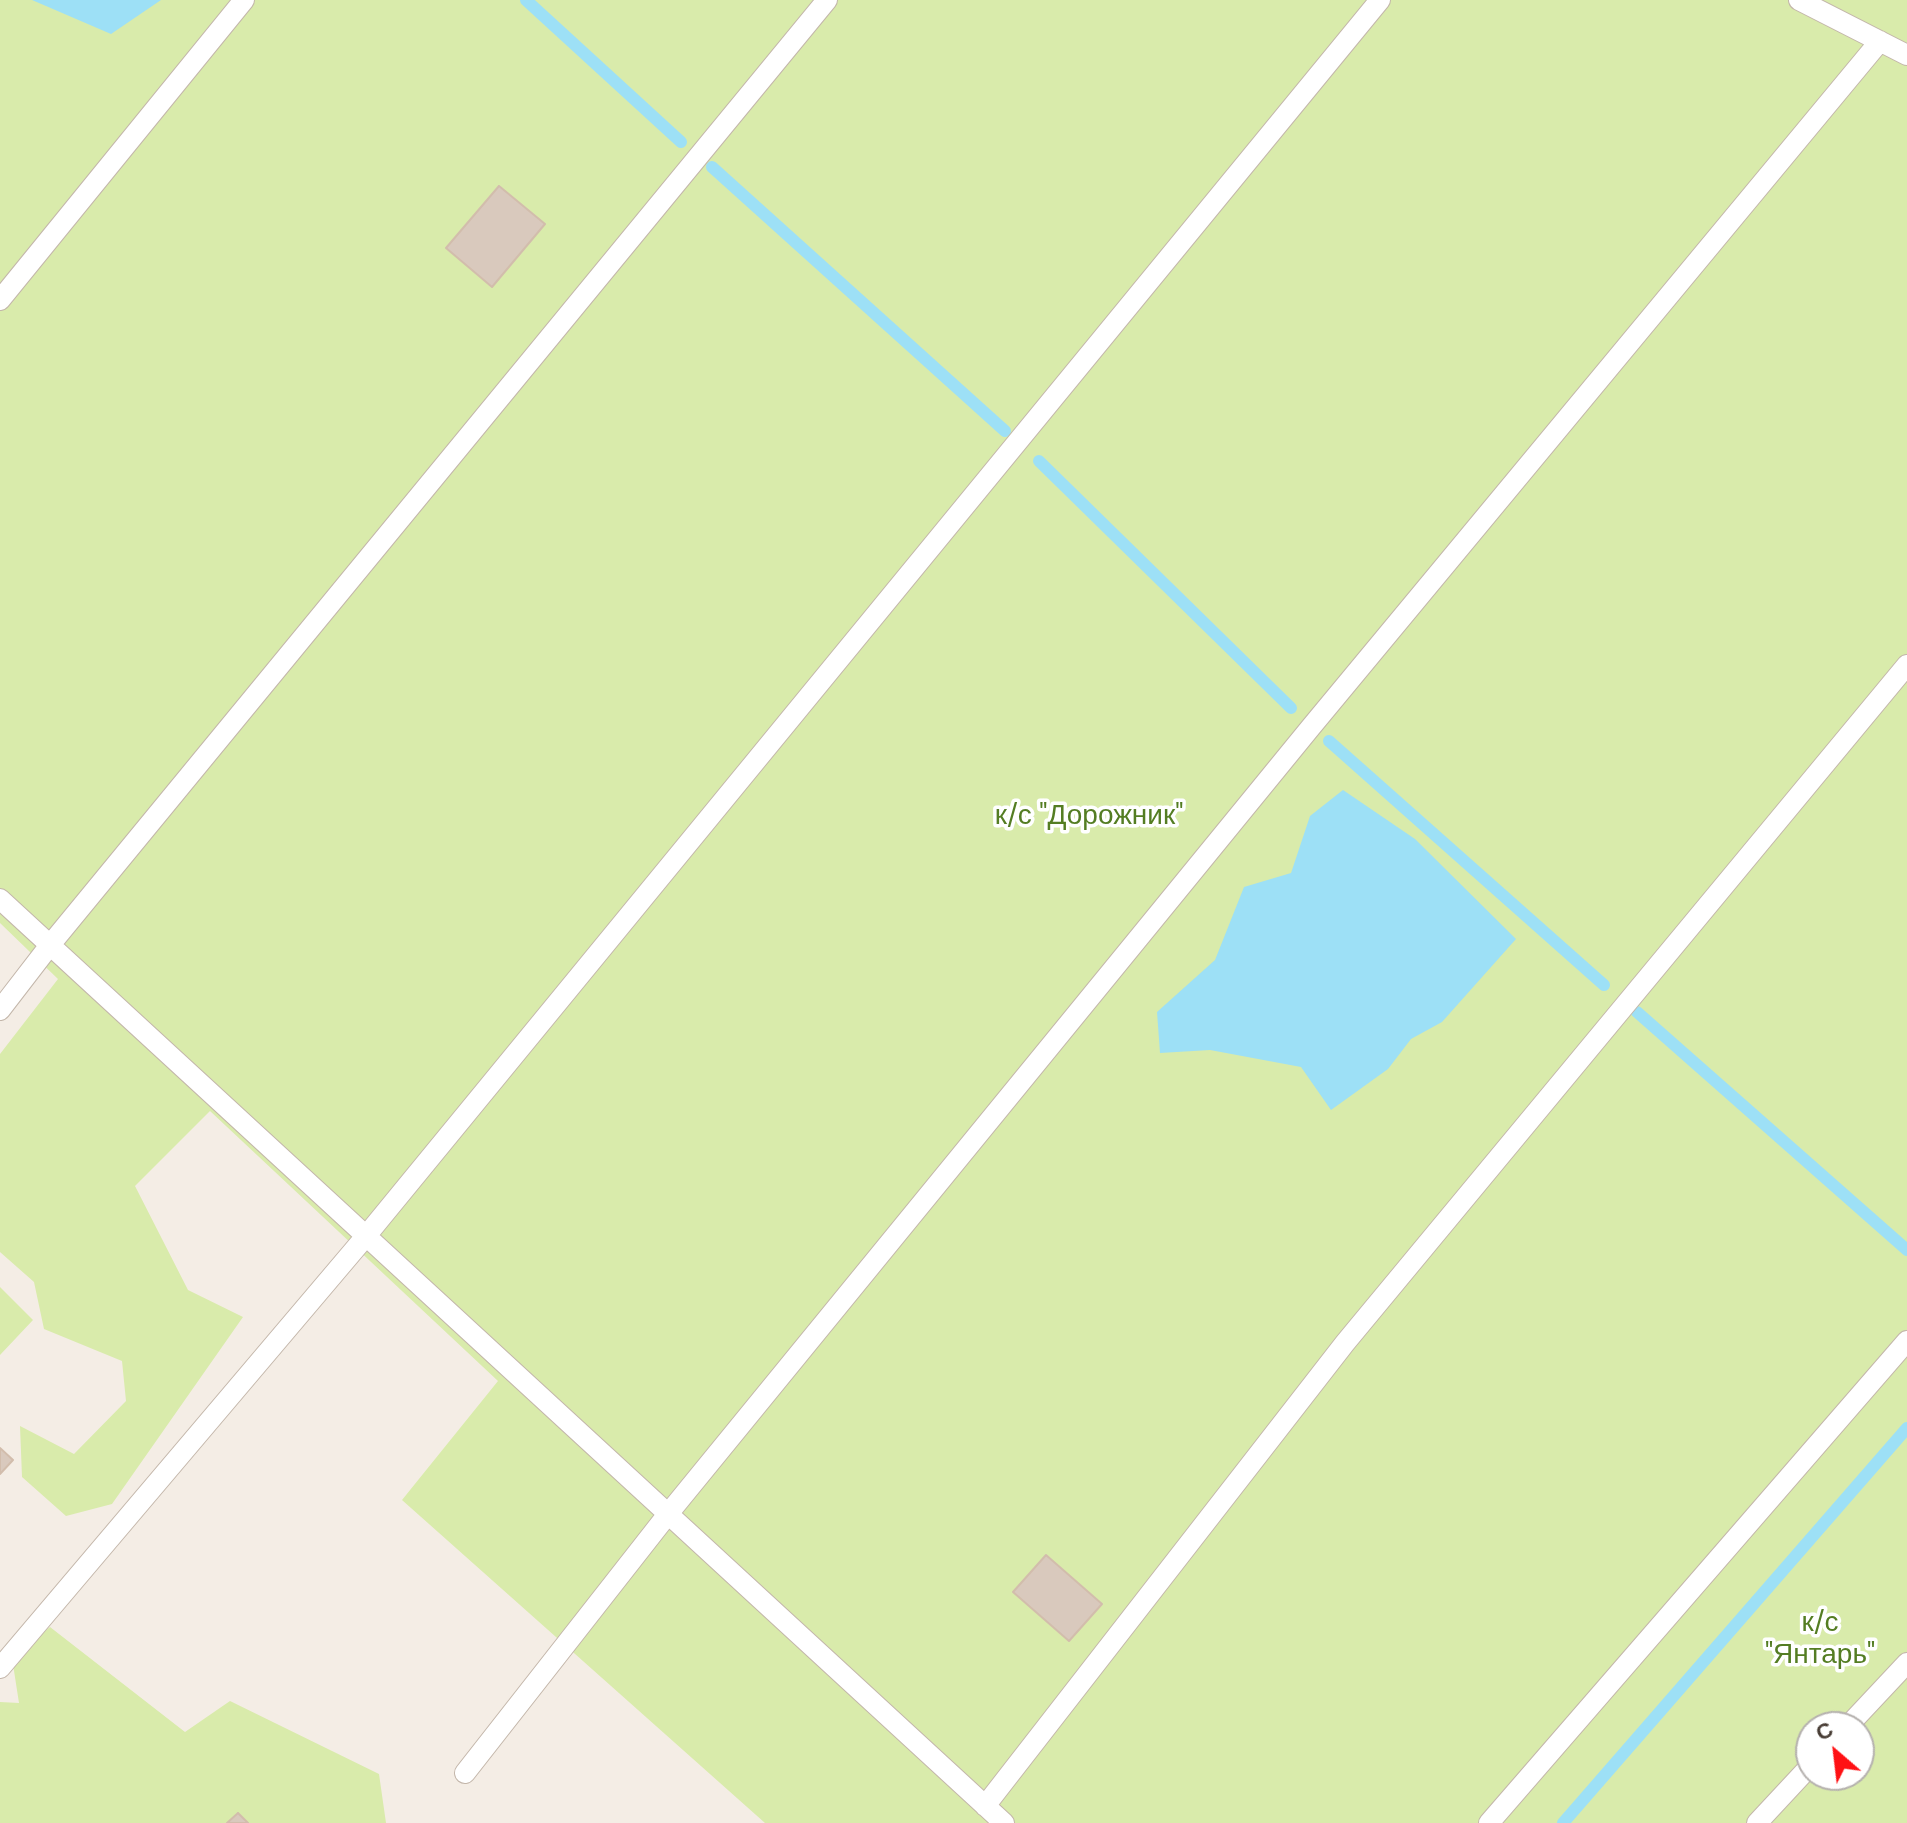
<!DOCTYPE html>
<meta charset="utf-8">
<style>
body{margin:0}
#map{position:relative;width:1907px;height:1823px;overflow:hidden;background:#f4ede5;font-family:"DM Sans",sans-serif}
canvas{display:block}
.north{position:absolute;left:1795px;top:1711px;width:80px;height:80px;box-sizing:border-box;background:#fff;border:2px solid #b5b1ae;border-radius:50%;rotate:332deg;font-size:22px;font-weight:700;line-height:32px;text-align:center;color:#473c34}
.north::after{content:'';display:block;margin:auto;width:28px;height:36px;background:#ff1114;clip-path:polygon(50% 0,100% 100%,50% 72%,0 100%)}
</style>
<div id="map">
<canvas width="1907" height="1823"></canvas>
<div class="north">С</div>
</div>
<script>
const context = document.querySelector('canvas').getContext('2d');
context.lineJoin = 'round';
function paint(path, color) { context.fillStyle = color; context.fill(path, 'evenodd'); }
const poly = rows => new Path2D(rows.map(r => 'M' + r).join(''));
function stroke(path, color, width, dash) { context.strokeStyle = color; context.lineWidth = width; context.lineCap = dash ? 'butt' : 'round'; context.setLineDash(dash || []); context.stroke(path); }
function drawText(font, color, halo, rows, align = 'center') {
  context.font = font + ' "DM Sans",sans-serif'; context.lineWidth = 7; context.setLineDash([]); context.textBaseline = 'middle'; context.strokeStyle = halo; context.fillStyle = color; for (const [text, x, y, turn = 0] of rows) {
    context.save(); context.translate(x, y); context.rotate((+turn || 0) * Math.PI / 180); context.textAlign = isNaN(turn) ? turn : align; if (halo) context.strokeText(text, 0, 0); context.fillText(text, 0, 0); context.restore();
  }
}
const green = poly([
 [0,0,1907,0,1907,1823,765,1823,402,1500,498,1381,210,1111,135,1186,188,1290,243,1317,112,1504,66,1516,22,1477,20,1426,74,1454,126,1401,122,1361,44,1329,34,1282,0,1252,0,1054,58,979,0,923],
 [1811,1727,1859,1727,1859,1775,1811,1775],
 [0,1287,33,1320,0,1355],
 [50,1627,185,1732,230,1701,379,1774,386,1823,0,1823,0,1702,19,1703,12,1658]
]);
const water = poly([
 [32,0,161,0,111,34],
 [1343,790,1415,839,1516,939,1442,1022,1411,1039,1388,1069,1331,1110,1301,1067,1210,1050,1160,1053,1157,1012,1215,960,1244,887,1291,873,1310,816]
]);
const stream = poly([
 [526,0,681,142],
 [712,167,1005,431],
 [1039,461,1291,708],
 [1329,741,1604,985],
 [1637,1012,1907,1250],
 [1563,1823,1907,1428]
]);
const building = poly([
 [499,186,545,224,492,287,446,248,499,186],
 [0,1448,13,1460,0,1474,0,1448],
 [1046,1555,1102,1604,1069,1641,1013,1592,1046,1555],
 [238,1813,248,1823,227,1823,238,1813]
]);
const lane = poly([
 [1799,0,1907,55],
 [0,300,244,0],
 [0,899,1004,1823],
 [0,1010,50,945,827,0],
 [0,1668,366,1236,1380,0],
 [1847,1727,1907,1663],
 [465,1773,668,1514,1311,727,1880,41],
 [985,1806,1345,1343,1907,665],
 [1489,1823,1907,1341],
 [1757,1823,1811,1765]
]);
const parkNames = [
 ["к/с \"Дорожник\"",1089,817],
 ["к/с",1820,1624],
 ["\"Янтарь\"",1820,1656]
];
paint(green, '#d9ebab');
paint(water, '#9de0f6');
stroke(stream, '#9de0f6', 12);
paint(building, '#d9c9bd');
stroke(building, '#d2bdac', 2);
stroke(lane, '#c3b6aa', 22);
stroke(lane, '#fff', 20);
drawText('28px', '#547d23', '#fff', parkNames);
</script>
